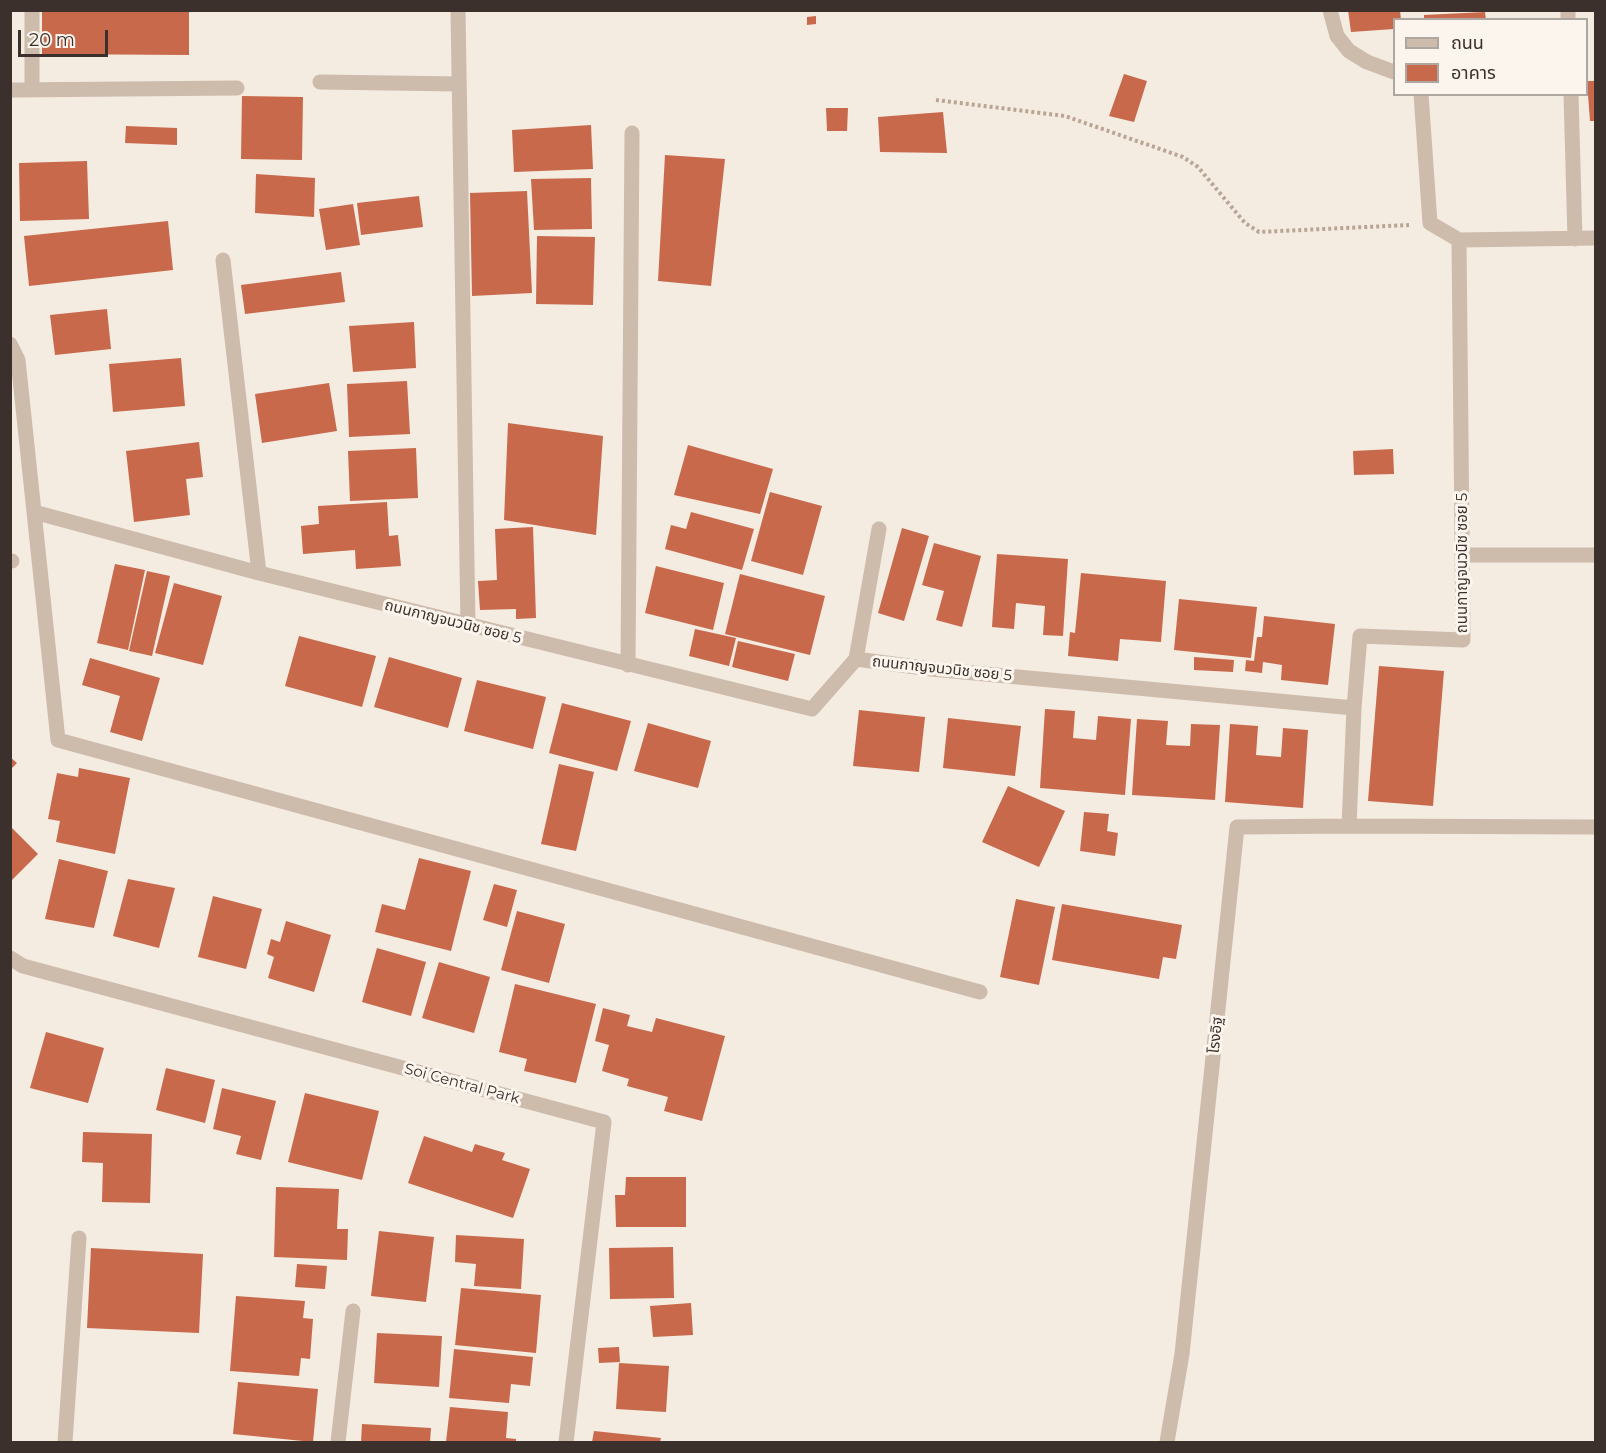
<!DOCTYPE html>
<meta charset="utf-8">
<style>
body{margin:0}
#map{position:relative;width:1606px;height:1453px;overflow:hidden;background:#f4ebe1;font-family:Montserrat,"Noto Sans Thai",sans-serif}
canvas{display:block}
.frame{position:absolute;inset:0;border:12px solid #3b302b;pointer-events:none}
.legend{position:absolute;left:1393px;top:18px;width:195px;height:78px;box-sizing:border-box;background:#fbf5ee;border:2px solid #aea6a0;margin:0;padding:8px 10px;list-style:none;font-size:18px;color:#3b302b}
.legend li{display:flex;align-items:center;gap:12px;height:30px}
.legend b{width:30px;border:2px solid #aea6a0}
.scale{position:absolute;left:18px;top:30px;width:90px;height:27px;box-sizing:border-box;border:3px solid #3b302b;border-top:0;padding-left:8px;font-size:18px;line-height:21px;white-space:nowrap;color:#3b302b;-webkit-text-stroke:4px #fbf5ee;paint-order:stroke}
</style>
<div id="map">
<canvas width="1606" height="1453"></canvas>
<div class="frame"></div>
<ul class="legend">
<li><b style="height:8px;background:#cdbbac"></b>ถนน</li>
<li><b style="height:16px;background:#c8694b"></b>อาคาร</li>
</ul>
<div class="scale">20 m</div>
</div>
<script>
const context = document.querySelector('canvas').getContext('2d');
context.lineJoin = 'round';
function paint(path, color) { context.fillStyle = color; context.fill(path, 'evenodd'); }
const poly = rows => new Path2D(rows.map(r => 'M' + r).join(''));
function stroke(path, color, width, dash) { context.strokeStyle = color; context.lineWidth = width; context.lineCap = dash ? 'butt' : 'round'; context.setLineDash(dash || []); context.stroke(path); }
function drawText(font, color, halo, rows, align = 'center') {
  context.font = font + ' Montserrat,"Noto Sans Thai",sans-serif'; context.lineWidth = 6; context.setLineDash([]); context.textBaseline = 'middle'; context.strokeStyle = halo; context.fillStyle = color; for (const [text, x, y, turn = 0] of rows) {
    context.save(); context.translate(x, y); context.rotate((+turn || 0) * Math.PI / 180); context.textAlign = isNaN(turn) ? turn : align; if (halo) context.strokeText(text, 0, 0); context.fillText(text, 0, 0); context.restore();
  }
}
const building = poly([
 [42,10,189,10,189,55,42,54],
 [1348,10,1400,10,1401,20,1394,20,1394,29,1351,32],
 [1485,12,1486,20,1424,20,1424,15],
 [816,16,816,24,807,25,807,17],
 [1124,74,1147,81,1134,122,1109,116],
 [1587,81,1596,81,1596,121,1590,121],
 [242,96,303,97,302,160,241,159],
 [826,108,848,108,847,131,827,131],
 [943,112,947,153,880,152,878,117],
 [591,125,593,169,514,172,512,130],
 [126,126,177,128,177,145,125,143],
 [665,155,725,159,711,286,658,281],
 [87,161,89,219,20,221,19,163],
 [256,174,315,178,314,217,255,213],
 [591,178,592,229,534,230,531,179],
 [527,191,532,293,472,296,470,193],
 [419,196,423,227,361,235,357,203],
 [353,204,360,245,326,250,319,209],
 [168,221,173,270,29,286,24,236],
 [537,236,595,237,593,305,536,304],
 [341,272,345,302,245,314,241,285],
 [107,309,111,349,55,355,50,315],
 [414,322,416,368,353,372,349,326],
 [181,358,185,406,113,412,109,364],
 [407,381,410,434,349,437,347,384],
 [329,383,337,431,262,443,255,394],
 [508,423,603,436,596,535,504,520],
 [199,442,203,477,186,479,190,515,134,522,126,451],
 [688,445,773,469,760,514,674,495],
 [416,448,418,498,350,501,348,451],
 [1393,449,1394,474,1354,475,1353,451],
 [770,492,822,506,803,575,751,561],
 [387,502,389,536,398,535,401,566,356,569,355,550,303,554,301,526,319,524,318,506],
 [691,512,754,529,742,570,665,549,671,525,686,529],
 [533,527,536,618,516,619,516,609,480,610,478,581,497,580,495,529],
 [902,528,929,536,904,621,878,613],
 [934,543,981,556,962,627,936,620,944,591,922,585],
 [997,554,1068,559,1063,636,1043,635,1045,606,1016,603,1014,629,992,627],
 [115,564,145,570,128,650,97,643],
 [656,566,724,583,713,630,645,613],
 [147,571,170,576,152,656,129,651],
 [1081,573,1166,581,1161,642,1120,639,1118,661,1068,656,1070,632,1075,633],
 [740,574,825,596,810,655,725,634],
 [174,583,222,596,203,665,155,653],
 [1179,599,1257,607,1251,658,1174,650],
 [1264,616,1335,624,1328,685,1281,680,1282,665,1263,662,1262,673,1245,671,1246,660,1254,661,1257,637,1262,637],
 [695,629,736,638,729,666,689,656],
 [299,636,376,656,362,707,285,686],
 [738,641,795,654,788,681,732,667],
 [389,657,462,678,448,728,374,707],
 [1194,657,1234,660,1233,672,1194,670],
 [90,658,160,678,142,741,110,732,120,696,82,685],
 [1379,666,1444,671,1433,806,1368,801],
 [477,680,546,697,533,749,464,731],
 [562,703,631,721,617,771,549,753],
 [1045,709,1075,711,1073,738,1096,740,1098,716,1131,719,1125,795,1040,788],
 [859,710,925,717,919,772,853,766],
 [948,718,1021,726,1015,776,943,768],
 [1137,719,1168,721,1166,745,1190,746,1191,724,1220,725,1215,800,1132,795],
 [648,723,711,741,698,788,634,771],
 [1230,724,1258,726,1256,755,1281,757,1283,728,1308,730,1303,808,1225,802],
 [10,757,17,763,10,770],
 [559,764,594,772,576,851,541,844],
 [79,768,130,778,115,854,56,842,60,821,48,819,57,773,78,777],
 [1008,786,1065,811,1039,867,982,842],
 [1084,812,1109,814,1107,831,1118,833,1115,856,1080,851],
 [10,826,38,854,10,882],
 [419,858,471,871,451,951,375,932,382,904,405,910],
 [59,859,108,871,94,928,45,919],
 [128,879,175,888,159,948,113,936],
 [494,884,517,890,507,927,483,920],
 [213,896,262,909,246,969,198,957],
 [1016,899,1055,907,1039,985,1000,977],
 [1062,904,1182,925,1176,959,1163,957,1159,979,1052,960],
 [517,911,565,924,549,983,501,970],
 [286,921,331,935,314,992,268,978,274,957,267,954,271,939,280,942],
 [377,948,426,962,411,1016,362,1002],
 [439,962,490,977,474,1033,422,1018],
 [515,984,596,1004,576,1083,524,1071,527,1059,499,1052],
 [603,1008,630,1015,627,1026,652,1032,656,1018,725,1036,702,1121,664,1111,668,1097,627,1086,629,1079,602,1071,609,1045,595,1041],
 [46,1032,104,1048,88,1103,30,1088],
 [166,1068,215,1080,205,1123,156,1110],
 [222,1088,276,1101,261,1160,236,1154,241,1136,213,1129],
 [305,1093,379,1111,362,1180,288,1162],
 [83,1132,152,1134,150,1203,102,1202,103,1163,82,1162],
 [424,1136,472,1152,475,1144,505,1153,502,1160,530,1169,513,1218,408,1183],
 [626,1177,686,1177,686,1227,616,1227,615,1195,625,1195],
 [276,1187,339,1189,337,1229,348,1229,347,1260,274,1257],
 [379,1231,434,1237,426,1302,371,1296],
 [456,1235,524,1239,521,1289,474,1286,476,1264,455,1262],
 [673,1247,674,1298,610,1299,609,1248],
 [91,1248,203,1254,199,1333,87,1328],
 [297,1264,327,1266,325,1289,295,1287],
 [461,1288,541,1295,536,1353,455,1345],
 [236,1296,305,1301,303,1318,313,1319,310,1359,301,1358,299,1376,230,1371],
 [691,1303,693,1335,653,1337,650,1306],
 [377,1333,442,1336,439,1387,374,1383],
 [619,1347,620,1362,599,1363,598,1348],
 [454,1349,533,1357,530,1386,511,1384,509,1403,449,1398],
 [619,1363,669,1366,666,1412,616,1409],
 [238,1382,318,1389,313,1442,233,1434],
 [450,1407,508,1412,506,1438,516,1439,516,1442,446,1442],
 [362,1424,431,1428,430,1442,361,1442],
 [594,1431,661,1438,660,1442,592,1442]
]);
const path = poly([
 [936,100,1065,116,1183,157,1198,167,1245,223,1259,232,1409,225]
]);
const minor = poly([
 [458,10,468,625],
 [1330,10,1337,36,1349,51,1367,62,1394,72],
 [1568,10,1568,20],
 [320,82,458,84],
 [10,90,237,88],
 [32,90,32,10],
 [1421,94,1430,223,1459,240],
 [1571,94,1575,239],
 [223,260,259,573],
 [10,344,18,360,34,512,259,573,812,709,856,659,931,669,1354,708,1360,636,1463,640,1459,240,1596,238],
 [34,512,58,740,980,992],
 [1464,555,1596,555],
 [10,561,12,561],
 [856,659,879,529],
 [628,665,632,133],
 [1354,708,1349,826,1596,827],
 [10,958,23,966,604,1122,566,1442],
 [65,1442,79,1238],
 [338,1442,353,1311],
 [1167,1442,1182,1354,1237,827,1349,826]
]);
const streetNames = [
 ["ถนนกาญจนวนิช ซอย 5",1463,563,-90],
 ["ถนนกาญจนวนิช ซอย 5",453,622,14],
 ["ถนนกาญจนวนิช ซอย 5",942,669,6],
 ["โรงอิฐ",1216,1035,-84],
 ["Soi Central Park",462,1084,15]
];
paint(building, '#c8694b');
stroke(path, '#b9a596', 4, [3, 3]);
stroke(minor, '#cdbbac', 15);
drawText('15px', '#3b302b', '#fbf5ee', streetNames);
</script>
